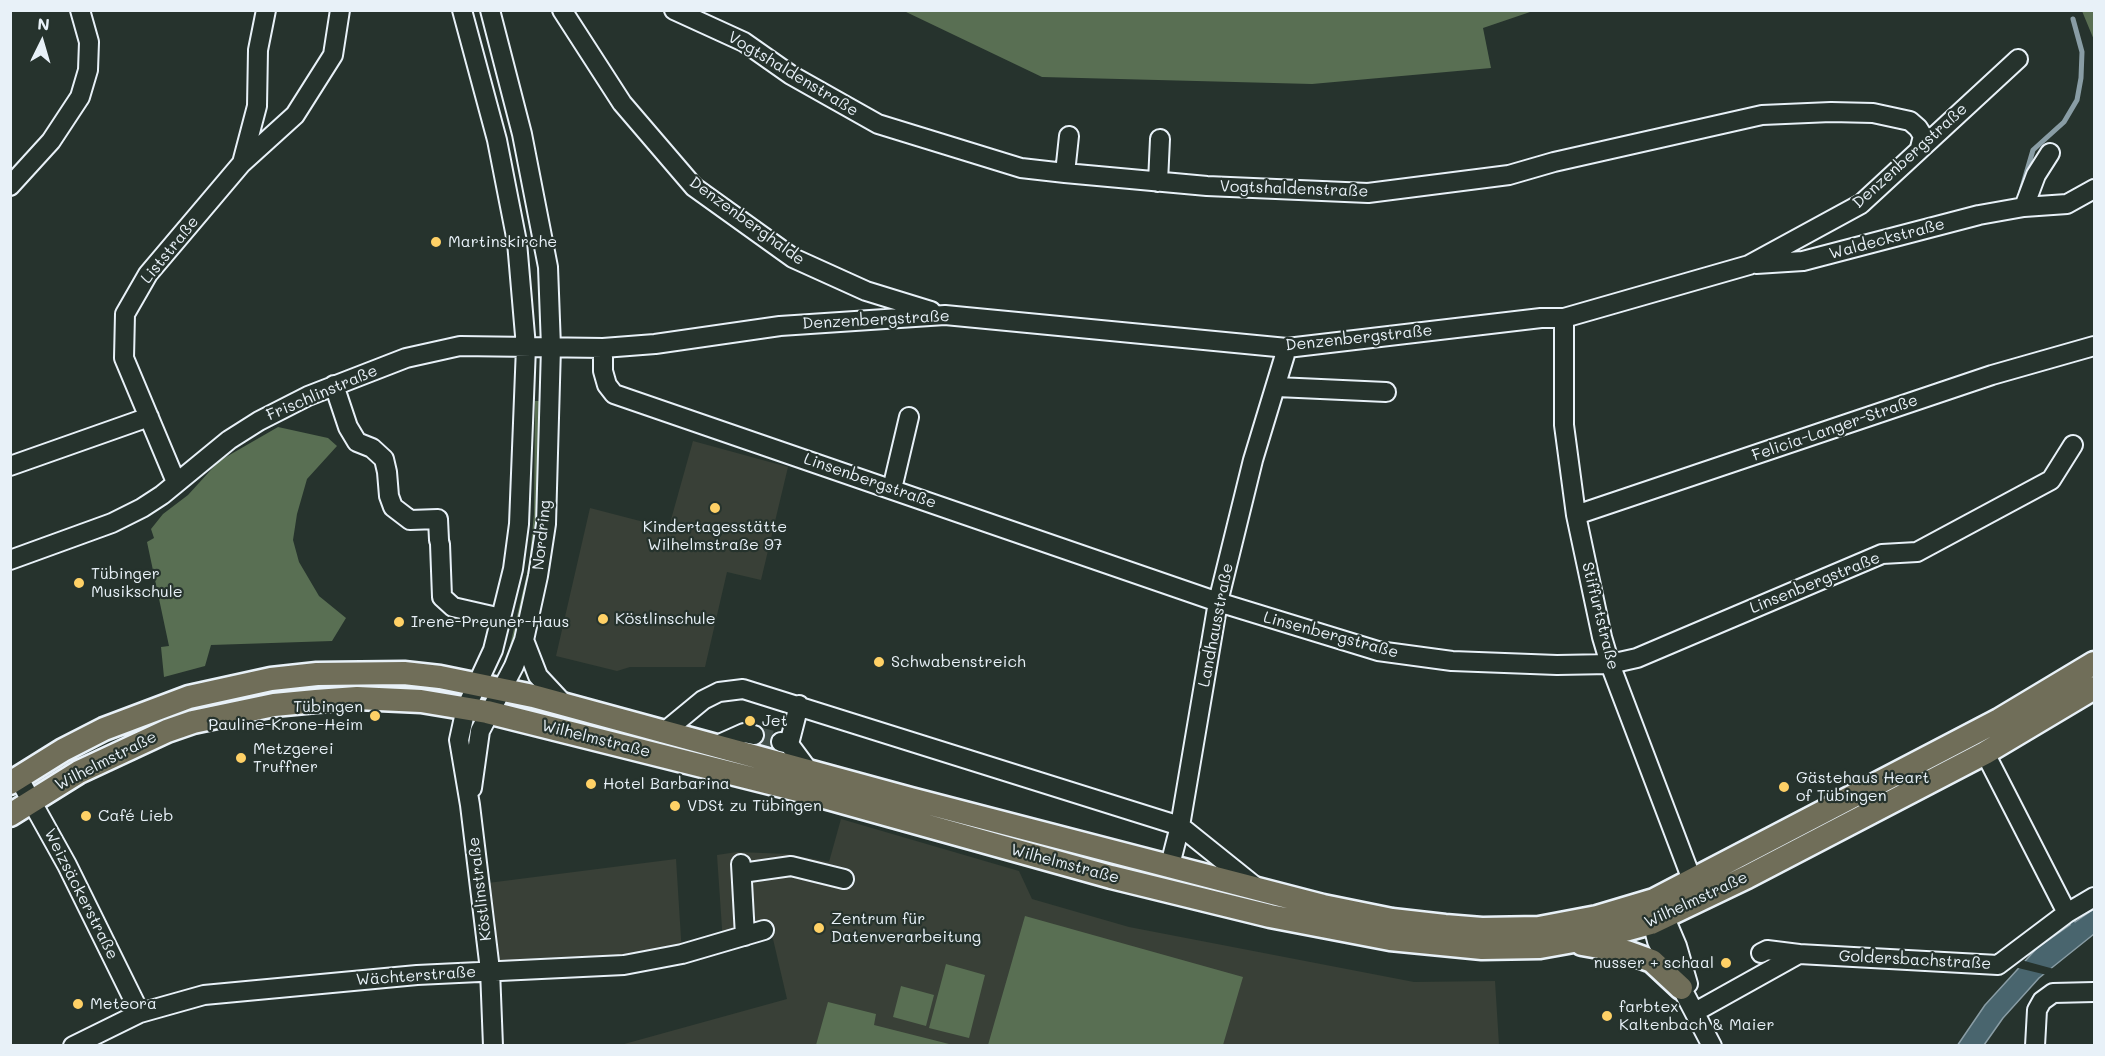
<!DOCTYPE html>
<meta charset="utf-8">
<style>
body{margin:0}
#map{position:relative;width:2105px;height:1056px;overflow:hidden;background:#26332d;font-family:Mali,sans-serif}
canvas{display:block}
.frame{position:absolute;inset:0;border:12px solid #e8f1f8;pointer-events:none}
.north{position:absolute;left:12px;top:12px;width:60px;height:60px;-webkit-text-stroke:4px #26332d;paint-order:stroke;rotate:5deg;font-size:16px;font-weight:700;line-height:24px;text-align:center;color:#e8f1f8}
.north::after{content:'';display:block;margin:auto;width:21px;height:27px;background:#e8f1f8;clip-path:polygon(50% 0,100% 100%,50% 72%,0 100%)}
</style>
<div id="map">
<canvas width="2105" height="1056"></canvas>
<div class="frame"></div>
<div class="north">N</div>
</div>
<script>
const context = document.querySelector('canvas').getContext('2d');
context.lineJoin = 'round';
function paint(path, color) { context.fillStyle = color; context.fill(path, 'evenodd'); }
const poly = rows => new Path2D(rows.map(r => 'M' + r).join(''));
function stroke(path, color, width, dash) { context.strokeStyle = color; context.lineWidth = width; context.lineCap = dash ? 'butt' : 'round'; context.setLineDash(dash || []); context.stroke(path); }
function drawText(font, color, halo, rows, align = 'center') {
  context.font = font + ' Mali,sans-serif'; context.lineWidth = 4.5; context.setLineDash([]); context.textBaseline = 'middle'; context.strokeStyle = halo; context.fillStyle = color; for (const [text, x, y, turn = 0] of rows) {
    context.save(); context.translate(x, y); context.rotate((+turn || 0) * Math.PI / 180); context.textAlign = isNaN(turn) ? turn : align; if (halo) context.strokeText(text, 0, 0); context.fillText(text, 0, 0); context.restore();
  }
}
const built = poly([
 [693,441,788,467,761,580,727,572,705,667,630,667,617,671,556,656,590,508,667,528,665,541],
 [841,819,1019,871,1032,899,1129,927,1414,982,1495,981,1499,1045,617,1046,787,999,773,939,765,930,723,943,717,855,737,852,788,854,829,862],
 [676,859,682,954,490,970,480,884]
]);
const green = poly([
 [904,11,904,10,1533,11,1483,28,1491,68,1312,84,1042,77],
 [2082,11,2094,11,2094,40],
 [535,401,540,401,538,524,534,558,511,659,507,658,529,565,534,514],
 [278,427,328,438,337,446,307,479,297,514,293,540,299,562,319,596,346,618,332,641,211,645,205,666,164,677,161,647,169,646,147,542,154,538,151,529,163,514,188,495,219,461],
 [374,681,433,685,433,689,374,684,321,686,228,700,165,720,54,777,52,775,161,718,192,706,270,689],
 [1025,916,1243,977,1223,1045,988,1045],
 [946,964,985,975,969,1038,929,1028],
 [901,986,934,995,926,1026,893,1017],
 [828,1002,876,1014,874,1025,953,1045,816,1045]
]);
const water = poly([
 [2094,909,2094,934,2039,978,2003,1018,1984,1045,1957,1046,1985,1005,2037,948,2070,925,2070,918,2075,918,2075,922,2094,909]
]);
const pier = poly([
 [2021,960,2054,969,2047,975,2014,967]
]);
const stream = poly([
 [2021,191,2033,150,2064,122,2077,100,2081,78,2082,52,2073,19]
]);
const minorTunnel = poly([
 [754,735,781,742]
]);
const minor = poly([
 [462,10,497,140,517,242,526,347,519,524,513,569,493,650,466,708,459,740,470,805,490,970,493,1046],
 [562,10,622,103,694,187,793,258,866,291,931,311],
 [674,10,744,42,791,75,878,124,1021,168,1065,173,1207,186,1368,193,1509,175,1554,162,1762,115,1831,112,1873,113,1910,121,1918,128,1923,136,1920,148],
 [242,163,295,115,333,55,340,10],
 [1065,173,1069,136],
 [1158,182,1160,139],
 [10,186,51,141,80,97,88,70,89,42,80,10],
 [2024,207,2036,175,2050,153],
 [1756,264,1803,261,1979,215,2024,207,2067,204,2094,189],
 [1564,318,1564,425,1576,515,1602,637,1610,664,1697,893],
 [603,348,603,371,607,385,614,394,1218,602,1378,651,1452,661,1557,665,1610,664,1637,658,1882,554,1917,552,2051,480,2073,445],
 [334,385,348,427,357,442,372,448,384,459,387,472,389,496,393,507,410,520,438,519,439,540],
 [1277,387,1386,392],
 [10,466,149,417],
 [176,482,124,358,125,314,148,274,242,163,257,106,258,50,266,10],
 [892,489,909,417],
 [1576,515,1992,375,2094,346],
 [440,544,442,597,453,607,501,618],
 [10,560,112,523,142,508,162,495,229,440,259,421,308,396,406,358,460,346,603,348,655,344,780,326,945,315,1287,348,1541,318,1564,318,1749,265,1861,204,2018,59],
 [524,640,538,676,564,704],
 [663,733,703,700,719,692,743,689,1180,826,1256,887],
 [781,742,789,744,809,771],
 [789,744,799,705],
 [715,746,744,733,754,735],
 [18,777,67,865,140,1013],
 [472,788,480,731,514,666,524,640,538,576,546,524,551,347,548,267,522,134,490,10],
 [741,864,745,936],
 [1170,865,1180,826,1218,602,1253,460,1287,348],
 [742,873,791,866,844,879],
 [1660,906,1677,946,1688,984],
 [1649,910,1657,941,1712,1046],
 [2067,913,2094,897],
 [1761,953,1767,950,1799,954],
 [1695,1012,1799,954,1998,965,2067,913,1985,753],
 [73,1046,140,1013,204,995,417,975,624,965,682,954,764,930],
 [2035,1046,2037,1010,2042,1001,2053,993,2094,992]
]);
const major = poly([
 [10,783,63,750,104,729,189,697,271,679,317,674,404,673,440,677,533,696,911,799,1323,906,1392,920,1445,926,1482,929,1539,928,1597,917,1654,900,1999,720,2094,663],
 [10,815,79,772,167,731,193,722,274,705,316,701,357,698,421,701,487,712,806,792,1111,877,1270,916,1390,939,1482,948,1540,947,1607,935,1651,923,1747,877,1985,753,2094,688],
 [1582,944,1627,952,1652,961,1681,988]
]);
const markers = [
 [436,242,6,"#ffd166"],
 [715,508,6,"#ffd166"],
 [79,583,6,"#ffd166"],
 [603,619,6,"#ffd166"],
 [399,622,6,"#ffd166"],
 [879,662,6,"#ffd166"],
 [375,716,6,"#ffd166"],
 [750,721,6,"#ffd166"],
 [241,758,6,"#ffd166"],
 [591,784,6,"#ffd166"],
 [1784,787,6,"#ffd166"],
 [675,806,6,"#ffd166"],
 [86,816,6,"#ffd166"],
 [819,928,6,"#ffd166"],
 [1726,963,6,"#ffd166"],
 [78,1004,6,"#ffd166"],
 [1607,1016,6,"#ffd166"]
];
const streetNames = [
 ["Vogtshaldenstraße",793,74,31],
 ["Denzenbergstraße",1910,156,-42],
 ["Vogtshaldenstraße",1294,189,2],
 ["Denzenberghalde",747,221,36],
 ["Waldeckstraße",1887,239,-15],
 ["Liststraße",170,250,-51],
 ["Denzenbergstraße",876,320,-3],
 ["Denzenbergstraße",1359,338,-6],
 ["Frischlinstraße",322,393,-23],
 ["Felicia-Langer-Straße",1835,428,-19],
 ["Linsenbergstraße",870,481,19],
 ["Nordring",542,535,-84],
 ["Linsenbergstraße",1815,583,-22],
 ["Stiffurtstraße",1600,616,76],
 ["Landhausstraße",1216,625,-79],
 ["Linsenbergstraße",1331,635,15],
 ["Wilhelmstraße",596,739,14],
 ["Wilhelmstraße",106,761,-27],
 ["Wilhelmstraße",1065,864,15],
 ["Köstlinstraße",480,889,-97],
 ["Weizsäckerstraße",81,894,63],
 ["Wilhelmstraße",1696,900,-25],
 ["Goldersbachstraße",1915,960,3],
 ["Wächterstraße",416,976,-4]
];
const poiNames = [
 ["Martinskirche",448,242],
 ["Kindertagesstätte",715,527,"center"],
 ["Wilhelmstraße 97",715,545,"center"],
 ["Tübinger",91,574],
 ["Musikschule",91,592],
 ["Köstlinschule",615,619],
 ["Irene-Preuner-Haus",411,622],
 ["Schwabenstreich",891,662],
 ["Tübingen",363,707,"right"],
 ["Pauline-Krone-Heim",363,725,"right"],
 ["Jet",762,721],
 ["Metzgerei",253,749],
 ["Truffner",253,767],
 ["Gästehaus Heart",1796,778],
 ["of Tübingen",1796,796],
 ["Hotel Barbarina",603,784],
 ["VDSt zu Tübingen",687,806],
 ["Café Lieb",98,816],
 ["Zentrum für",831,919],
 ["Datenverarbeitung",831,937],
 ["nusser + schaal",1714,963,"right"],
 ["Meteora",90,1004],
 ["farbtex",1619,1007],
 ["Kaltenbach & Maier",1619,1025]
];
paint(built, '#394037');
paint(green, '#596f53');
paint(water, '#49656e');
stroke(water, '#899da5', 1.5);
paint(pier, '#26332d');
stroke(stream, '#899da5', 5);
stroke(minorTunnel, '#43504b', 18, [18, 9]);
stroke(minor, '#e8f1f8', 22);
stroke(major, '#e8f1f8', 27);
stroke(minor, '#26332d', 18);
stroke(major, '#706e59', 22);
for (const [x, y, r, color] of markers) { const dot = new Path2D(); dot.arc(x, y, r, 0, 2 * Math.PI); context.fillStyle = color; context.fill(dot); stroke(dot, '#26332d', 2); }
drawText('16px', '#e8f1f8', '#26332d', streetNames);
drawText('16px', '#e8f1f8', '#26332d', poiNames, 'left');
</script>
